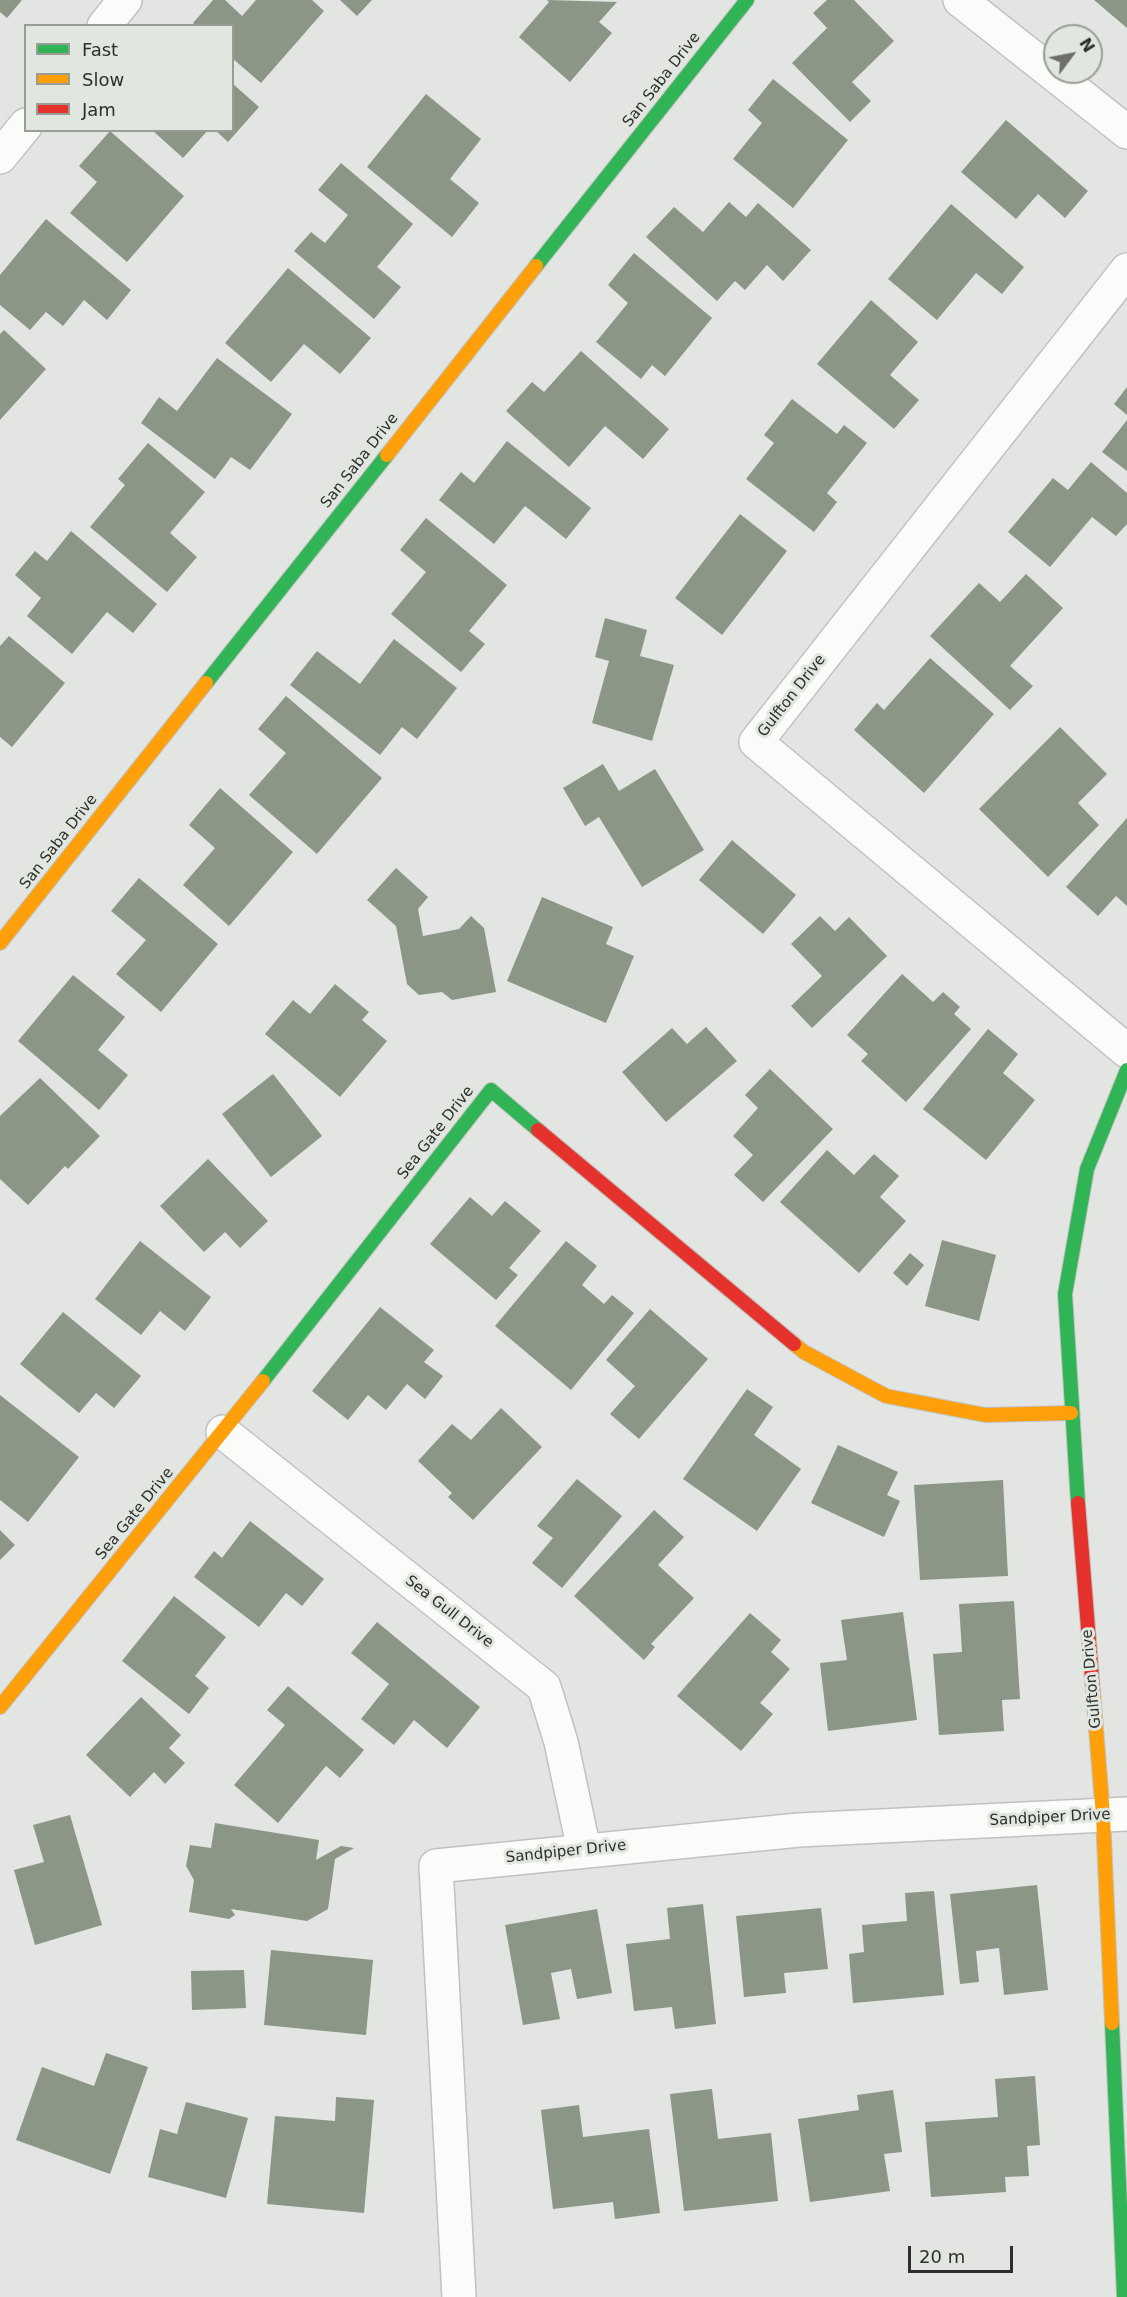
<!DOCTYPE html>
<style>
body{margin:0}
#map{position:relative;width:1127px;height:2297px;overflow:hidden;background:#e2e5e1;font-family:"DejaVu Sans",sans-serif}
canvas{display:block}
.legend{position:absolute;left:24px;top:24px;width:210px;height:108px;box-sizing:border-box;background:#e1e7df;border:2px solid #999d97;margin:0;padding:8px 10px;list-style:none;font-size:18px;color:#2d2f2c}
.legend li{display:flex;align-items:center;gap:12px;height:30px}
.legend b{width:30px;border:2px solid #999d97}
.north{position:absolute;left:1043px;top:24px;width:60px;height:60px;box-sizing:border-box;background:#e1e7df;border:2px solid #999d97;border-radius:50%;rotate:58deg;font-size:16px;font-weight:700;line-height:24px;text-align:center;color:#2d2f2c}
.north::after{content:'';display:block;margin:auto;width:21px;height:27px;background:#6c6f6b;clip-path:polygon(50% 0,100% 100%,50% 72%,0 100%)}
.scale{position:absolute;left:908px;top:2246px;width:105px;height:27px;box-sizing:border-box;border:3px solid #2d2f2c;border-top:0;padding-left:8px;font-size:18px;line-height:21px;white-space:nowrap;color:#2d2f2c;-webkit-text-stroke:4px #e1e7df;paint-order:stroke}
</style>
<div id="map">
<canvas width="1127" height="2297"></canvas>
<ul class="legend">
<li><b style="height:8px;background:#30b455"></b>Fast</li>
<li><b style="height:8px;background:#ff9f0a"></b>Slow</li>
<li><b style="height:8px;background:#e5322d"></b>Jam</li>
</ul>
<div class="north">N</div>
<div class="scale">20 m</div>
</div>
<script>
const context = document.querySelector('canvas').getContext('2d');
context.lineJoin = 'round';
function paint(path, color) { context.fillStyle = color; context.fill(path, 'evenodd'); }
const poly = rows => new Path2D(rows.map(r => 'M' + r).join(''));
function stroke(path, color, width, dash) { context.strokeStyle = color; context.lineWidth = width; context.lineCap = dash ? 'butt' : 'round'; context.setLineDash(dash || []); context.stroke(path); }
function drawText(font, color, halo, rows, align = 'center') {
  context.font = font + ' "DejaVu Sans",sans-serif'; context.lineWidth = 6; context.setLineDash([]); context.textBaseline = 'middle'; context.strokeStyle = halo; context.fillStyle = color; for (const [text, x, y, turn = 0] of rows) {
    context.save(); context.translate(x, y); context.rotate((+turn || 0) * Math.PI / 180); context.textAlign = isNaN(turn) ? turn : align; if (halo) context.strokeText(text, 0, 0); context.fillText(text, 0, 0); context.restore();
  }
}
const building = poly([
 [0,0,22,0,7,18,0,12],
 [213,0,225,0,242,16,256,0,312,0,324,11,261,83,232,58,232,26,196,26,193,23],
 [340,0,372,0,357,16],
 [547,0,617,2,599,22,612,33,570,82,519,37,549,2],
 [827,0,854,0,894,41,852,82,871,101,850,122,792,63,827,28,813,13],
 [1094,0,1127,0,1127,28],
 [773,79,848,140,793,208,733,159,762,123,748,110],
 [232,83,259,107,228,142,215,130,232,130],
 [426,94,481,139,450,179,479,203,452,237,367,167],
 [1006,120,1088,191,1065,218,1038,194,1016,219,961,172],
 [152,130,208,130,183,158],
 [110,131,184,196,127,262,70,213,97,182,79,166],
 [341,163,413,224,377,267,401,287,374,319,294,251,311,232,325,243,348,215,318,190],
 [729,202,746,217,758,203,811,250,783,281,767,265,745,290,735,281,717,301,646,237,674,207,703,232],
 [951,204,1024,267,1002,294,976,273,937,320,888,279],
 [46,219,131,290,107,320,84,300,63,326,46,312,30,330,0,305,0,275],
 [634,253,712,318,665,376,652,365,641,379,596,342,628,303,608,285],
 [288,268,371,338,340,374,304,344,271,382,225,343],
 [871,300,918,342,890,375,919,400,894,429,817,364],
 [4,330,46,369,0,420,0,334],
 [581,351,669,429,643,459,605,426,569,467,506,411,532,382,544,392],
 [217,358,292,414,250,470,231,457,215,479,141,423,159,397,177,411],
 [1127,387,1127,415,1114,404],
 [792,399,837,434,844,425,867,443,827,493,837,502,814,532,746,479,774,443,764,435],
 [1127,420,1127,471,1102,452],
 [507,441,591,508,566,539,525,506,494,544,439,500,461,472,474,483],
 [148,443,205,492,170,533,197,557,167,592,90,527,125,485,118,479],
 [1091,462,1127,493,1127,524,1116,536,1092,517,1050,567,1008,532,1053,478,1068,490],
 [740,514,787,551,722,635,675,598],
 [426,518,507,585,469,631,485,644,461,672,391,614,426,572,400,550],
 [71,531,157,604,133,633,107,612,72,654,27,616,41,598,15,575,35,551,47,561],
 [1026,574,1063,608,1010,666,1033,686,1010,710,930,636,979,583,1000,602],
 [605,618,647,630,640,656,674,665,652,741,592,723,609,661,595,657],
 [9,636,65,683,12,747,0,737,0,646],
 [394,639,457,688,417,739,402,727,380,755,290,685,317,651,360,684],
 [930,658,994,714,924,793,854,730,877,703,884,710],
 [286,696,382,778,317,854,249,795,286,753,258,729],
 [1060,727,1107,774,1078,803,1099,825,1048,877,979,809],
 [603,764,619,791,655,769,704,850,642,887,599,817,585,826,563,788],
 [220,788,293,852,229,926,183,885,215,848,189,825],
 [1127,818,1127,906,1116,896,1098,916,1066,887],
 [732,840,796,895,763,934,699,880],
 [396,868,428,897,418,909,423,936,459,929,471,916,484,928,496,992,452,1000,442,992,419,995,407,984,396,926,367,900],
 [139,878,218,944,161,1012,116,974,146,940,111,911],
 [542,897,613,927,606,944,634,956,606,1023,507,981],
 [820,916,835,931,849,917,887,956,812,1028,791,1006,822,976,791,944],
 [902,974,933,1002,943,992,960,1007,954,1014,971,1029,906,1102,861,1061,868,1054,847,1035],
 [73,975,125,1017,98,1050,128,1075,99,1110,18,1041],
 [335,984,369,1012,362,1020,387,1041,340,1097,265,1034,293,1000,310,1014],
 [706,1027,737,1061,666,1122,622,1072,672,1028,687,1044],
 [988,1029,1018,1054,1003,1073,1035,1100,986,1160,923,1109],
 [770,1069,833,1129,763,1202,734,1175,753,1155,733,1136,758,1108,745,1095],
 [273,1074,322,1136,271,1177,222,1114],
 [40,1078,100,1136,68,1169,65,1166,28,1205,0,1179,0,1116],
 [827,1150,854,1175,874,1154,899,1176,880,1197,906,1221,859,1273,780,1202],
 [208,1159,268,1221,240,1248,225,1232,204,1252,160,1206],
 [470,1197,492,1216,505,1201,541,1231,509,1268,518,1275,496,1300,430,1244],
 [942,1240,996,1255,979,1321,925,1306],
 [140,1241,211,1297,185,1331,160,1311,141,1335,95,1299],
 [566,1241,597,1266,582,1285,604,1304,612,1295,634,1313,571,1390,495,1326],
 [910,1253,924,1265,907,1286,893,1273],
 [380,1307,434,1350,424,1362,443,1376,425,1399,407,1384,386,1410,368,1395,348,1420,312,1391],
 [650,1309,708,1359,639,1439,610,1414,635,1386,606,1360],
 [63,1312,141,1376,114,1408,96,1393,79,1413,20,1364],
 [747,1389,773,1407,754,1435,801,1469,757,1531,683,1479],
 [0,1395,79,1457,28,1522,0,1500],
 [501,1408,542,1447,473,1520,448,1497,452,1493,418,1461,452,1424,471,1440],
 [838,1445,898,1472,887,1495,900,1501,884,1537,811,1503],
 [577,1479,622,1516,562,1588,532,1563,553,1538,537,1526],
 [1003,1480,1008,1576,920,1580,914,1485],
 [654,1510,684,1537,658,1565,694,1598,651,1644,655,1647,644,1660,574,1596],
 [250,1521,324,1579,302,1606,286,1593,259,1627,194,1577,214,1551,222,1558],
 [0,1530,15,1545,0,1560],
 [174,1596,226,1637,195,1676,209,1688,189,1714,122,1661],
 [1014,1601,1020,1699,1002,1700,1004,1731,939,1735,933,1654,962,1652,959,1604],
 [903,1612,917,1720,828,1731,820,1663,847,1660,841,1620],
 [750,1613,781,1640,771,1652,790,1669,760,1703,773,1714,741,1751,677,1696],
 [377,1622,480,1707,447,1748,414,1720,394,1745,361,1719,389,1684,351,1653],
 [288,1686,364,1750,340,1778,326,1766,278,1823,234,1785,285,1725,267,1710],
 [141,1697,181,1735,169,1748,185,1763,165,1784,154,1772,130,1797,86,1755],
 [70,1815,102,1925,35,1945,14,1870,44,1862,33,1825],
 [215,1823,319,1840,316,1860,341,1846,354,1848,335,1859,328,1909,307,1921,231,1909,235,1915,229,1919,189,1912,194,1880,186,1866,190,1845,211,1848],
 [1037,1885,1048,1990,1004,1995,999,1948,976,1951,979,1982,960,1984,950,1894],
 [934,1891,944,1995,853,2003,849,1954,864,1952,862,1925,907,1921,905,1893],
 [703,1904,716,2024,675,2029,672,2007,634,2011,626,1944,670,1939,667,1908],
 [821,1908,828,1969,784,1973,786,1993,744,1997,736,1916],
 [597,1909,612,1993,577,1999,571,1969,551,1973,560,2019,523,2025,505,1925],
 [271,1950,373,1960,366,2035,264,2025],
 [244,1970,246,2008,192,2010,191,1971],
 [106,2053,148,2067,110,2174,16,2140,42,2067,94,2086],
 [1035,2076,1040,2145,1027,2146,1029,2176,1005,2177,1006,2192,931,2197,925,2122,998,2117,995,2079],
 [712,2089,718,2139,771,2133,778,2201,684,2211,670,2094],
 [893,2090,902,2152,884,2154,890,2191,810,2202,798,2119,859,2110,857,2095],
 [336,2097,374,2100,364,2213,267,2204,275,2116,335,2121],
 [186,2102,248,2118,226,2198,148,2177,160,2129,177,2134],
 [579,2105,583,2137,649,2129,660,2213,615,2219,613,2202,553,2209,541,2110]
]);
const street = poly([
 [960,0,1127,132],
 [104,26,125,0],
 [0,157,26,125],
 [1127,270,756,742,1127,1051],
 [223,1432,544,1687,561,1742,584,1850],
 [459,2297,436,1866,799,1830,1127,1814]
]);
const fast = poly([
 [536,266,747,0],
 [206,683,387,455],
 [263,1381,491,1090,538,1130],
 [1078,1503,1065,1294,1087,1169,1127,1070],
 [1112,2023,1124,2297]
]);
const slow = poly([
 [387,455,536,266],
 [0,943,206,683],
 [794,1344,804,1352,886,1396,985,1415,1071,1413],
 [1093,1691,1103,1816,1112,2023],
 [0,1707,263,1381]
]);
const jam = poly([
 [538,1130,794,1344],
 [1078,1503,1093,1691]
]);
const streetNames = [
 ["San Saba Drive",662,80,-52],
 ["San Saba Drive",360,461,-52],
 ["Gulfton Drive",792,696,-52],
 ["San Saba Drive",59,842,-52],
 ["Sea Gate Drive",436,1133,-52],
 ["Sea Gate Drive",135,1514,-51],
 ["Sea Gull Drive",449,1612,38],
 ["Gulfton Drive",1092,1679,-95],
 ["Sandpiper Drive",1050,1818,-3],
 ["Sandpiper Drive",566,1852,-6]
];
paint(building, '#8b9687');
stroke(street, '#c0c2bf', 36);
stroke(fast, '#c0c2bf', 16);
stroke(slow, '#c0c2bf', 16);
stroke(jam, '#c0c2bf', 16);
stroke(street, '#fbfbfa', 33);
stroke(fast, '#30b455', 14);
stroke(slow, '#ff9f0a', 14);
stroke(jam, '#e5322d', 14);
drawText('15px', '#2d2f2c', '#e1e7df', streetNames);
</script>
